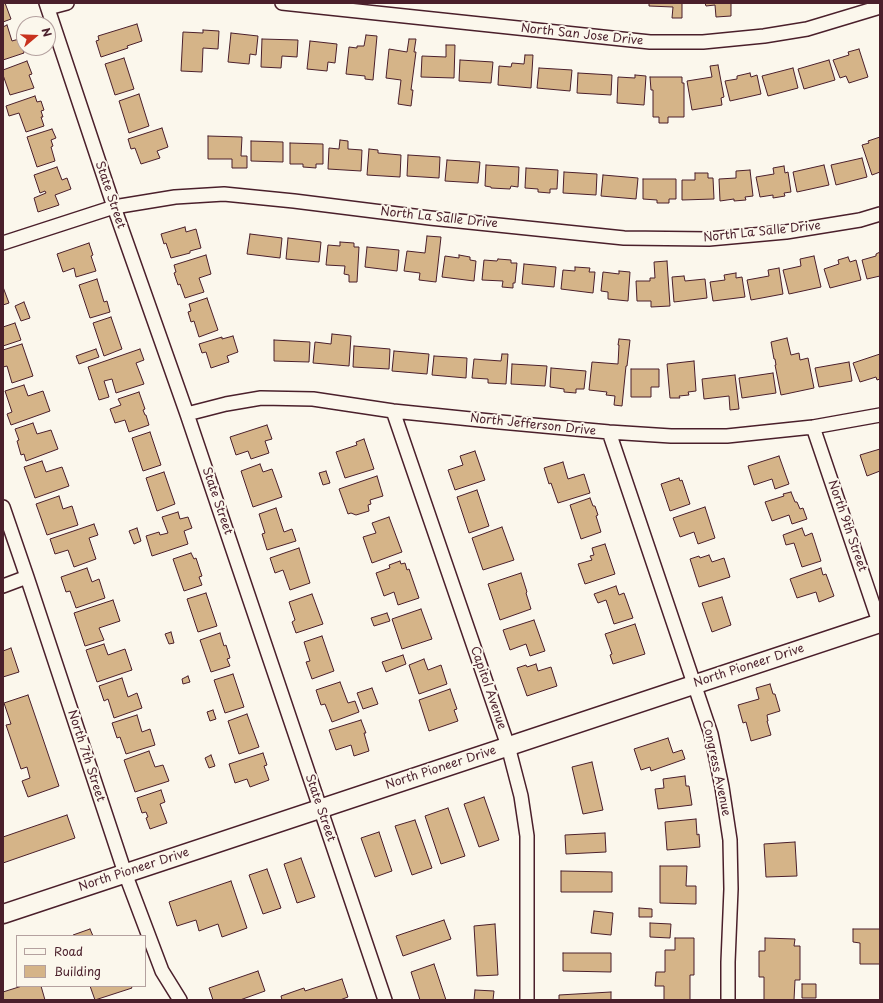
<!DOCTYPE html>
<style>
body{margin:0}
#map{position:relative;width:883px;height:1003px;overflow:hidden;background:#fbf7ec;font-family:"Playpen Sans",sans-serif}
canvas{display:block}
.frame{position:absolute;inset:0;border:4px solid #4a1f2b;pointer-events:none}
.legend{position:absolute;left:16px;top:935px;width:130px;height:52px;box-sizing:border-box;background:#fbf7ec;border:1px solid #b4a19f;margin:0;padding:5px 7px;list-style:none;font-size:12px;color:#4a1f2b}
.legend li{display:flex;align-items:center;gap:8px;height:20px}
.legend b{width:20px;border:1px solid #b4a19f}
.north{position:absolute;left:16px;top:16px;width:40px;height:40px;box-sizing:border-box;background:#fbf7ec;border:1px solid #b4a19f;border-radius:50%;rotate:71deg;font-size:11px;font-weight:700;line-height:16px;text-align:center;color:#4a1f2b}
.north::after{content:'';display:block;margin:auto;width:14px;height:18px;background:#c8321e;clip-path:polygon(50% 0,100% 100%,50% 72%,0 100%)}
</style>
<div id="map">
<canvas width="883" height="1003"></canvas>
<div class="frame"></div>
<ul class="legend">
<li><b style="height:5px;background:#fbf7ec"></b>Road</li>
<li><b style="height:11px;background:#d5b488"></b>Building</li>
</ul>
<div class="north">N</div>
</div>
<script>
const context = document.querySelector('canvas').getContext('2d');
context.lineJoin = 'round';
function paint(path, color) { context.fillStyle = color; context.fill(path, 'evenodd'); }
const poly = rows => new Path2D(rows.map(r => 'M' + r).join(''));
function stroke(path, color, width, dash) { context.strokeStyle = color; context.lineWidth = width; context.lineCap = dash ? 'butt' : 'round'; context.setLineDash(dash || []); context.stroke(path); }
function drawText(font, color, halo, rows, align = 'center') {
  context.font = font + ' "Playpen Sans",sans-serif'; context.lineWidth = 4; context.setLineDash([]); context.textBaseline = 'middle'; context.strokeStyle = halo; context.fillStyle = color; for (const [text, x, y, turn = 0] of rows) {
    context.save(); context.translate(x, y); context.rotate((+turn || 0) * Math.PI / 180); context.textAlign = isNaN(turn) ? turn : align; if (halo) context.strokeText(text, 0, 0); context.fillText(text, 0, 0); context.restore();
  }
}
const building = poly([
 [3,3,5,3,11,19,3,22,3,3],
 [649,3,682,3,682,18,672,18,673,7,649,6,649,3],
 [705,3,731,3,731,16,716,17,715,5,706,6,705,3],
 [137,24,142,41,127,46,128,48,101,57,96,41,99,40,98,36,137,24],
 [7,25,12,41,19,39,24,53,3,60,3,27,7,25],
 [203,30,219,31,218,49,203,48,202,72,181,71,183,32,203,33,203,30],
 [231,33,258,36,256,55,250,54,249,64,228,62,231,33],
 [366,35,377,36,373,80,365,79,365,76,346,74,349,47,357,48,357,46,364,46,366,35],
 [262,39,298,40,297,57,282,56,281,68,261,67,262,39],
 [409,39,416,39,414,52,416,52,411,90,413,90,411,106,398,104,401,80,386,78,389,49,407,52,409,39],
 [310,41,337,44,335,63,328,62,327,71,307,69,310,41],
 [446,45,455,45,454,78,421,77,422,56,446,57,446,45],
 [859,49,868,77,849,83,846,76,840,78,833,60,849,55,848,52,859,49],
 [525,55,533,55,531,88,498,85,499,66,511,67,512,63,524,64,525,55],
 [124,58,134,89,115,95,105,64,124,58],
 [460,60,493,62,491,83,459,81,460,60],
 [829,60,835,80,804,89,798,69,829,60],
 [27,61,32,74,29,75,34,88,10,95,3,75,3,70,27,61],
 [718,65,724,97,721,98,722,105,692,110,687,81,712,77,710,66,718,65],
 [539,68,572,70,570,91,537,88,539,68],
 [793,68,798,88,768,96,762,76,793,68],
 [578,73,612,75,611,95,577,93,578,73],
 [750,73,751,77,757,75,761,94,730,101,725,81,737,79,737,76,750,73],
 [635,75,646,76,644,105,617,103,618,77,635,78,635,75],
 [650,77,682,77,682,83,684,83,684,117,668,117,668,123,659,123,659,117,653,117,653,90,651,90,650,77],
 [139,94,149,126,129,133,119,101,139,94],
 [35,96,37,102,41,101,44,110,41,111,43,117,41,117,44,126,26,132,19,113,9,116,6,106,35,96],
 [162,128,168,147,157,151,160,158,141,164,135,148,131,149,128,139,162,128],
 [52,129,56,138,51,140,53,146,51,147,55,161,37,167,27,137,52,129],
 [208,136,242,137,241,156,247,156,247,168,232,168,232,159,208,159,208,136],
 [880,137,880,172,872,175,862,145,869,143,868,141,880,137],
 [340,140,348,141,348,149,362,150,361,171,328,169,329,148,339,149,340,140],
 [251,141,283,142,283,162,251,161,251,141],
 [290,143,323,144,323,164,316,164,316,168,303,167,303,164,290,164,290,143],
 [369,149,378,150,378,153,401,155,400,177,367,175,369,149],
 [408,155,440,157,439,178,407,176,408,155],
 [862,158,867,177,836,185,831,165,862,158],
 [447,160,480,162,478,183,445,181,447,160],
 [486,165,519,167,518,187,511,186,510,189,491,188,491,187,485,186,486,165],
 [824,165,829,185,797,192,793,172,824,165],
 [784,166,785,173,788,172,791,192,784,193,785,196,773,198,773,195,760,197,756,177,774,174,773,168,784,166],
 [57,167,62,180,67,178,71,189,55,195,59,205,38,212,34,198,46,193,45,191,40,193,34,175,57,167],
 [526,168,558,170,557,189,550,189,550,193,538,192,538,189,525,188,526,168],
 [750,170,753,196,745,197,746,200,734,201,734,199,720,201,719,179,736,178,736,171,750,170],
 [564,172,597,174,596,195,563,193,564,172],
 [695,173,708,173,708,178,713,178,714,199,682,200,682,180,695,180,695,173],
 [603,175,638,178,636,199,601,196,603,175],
 [643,179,676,179,676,199,669,199,669,203,657,203,657,200,643,199,643,179],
 [185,227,186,232,196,229,201,248,190,251,190,253,171,258,166,243,164,244,161,234,185,227],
 [250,234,282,238,280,258,247,254,250,234],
 [427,236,441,237,436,282,419,280,420,273,404,271,407,251,425,253,427,236],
 [288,238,321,242,319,262,286,259,288,238],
 [340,242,354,243,354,247,359,247,357,282,349,282,349,275,344,274,345,266,326,265,328,245,340,246,340,242],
 [89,243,93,255,91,256,96,271,76,277,74,268,63,272,57,254,89,243],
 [367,247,399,250,397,271,365,267,367,247],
 [880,252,880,276,867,279,862,260,876,256,876,254,880,252],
 [206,255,211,274,199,278,204,292,185,298,180,284,178,285,174,273,176,272,174,265,206,255],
 [459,255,470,257,470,260,476,261,474,281,442,277,445,256,459,258,459,255],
 [814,256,821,287,789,294,783,270,801,266,800,259,814,256],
 [848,257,850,262,856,260,861,280,830,288,824,269,839,264,838,260,848,257],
 [498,259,511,260,511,263,517,263,515,283,513,283,513,288,502,287,503,281,482,280,484,260,497,261,498,259],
 [667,261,670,306,651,307,651,301,637,301,636,281,650,281,650,278,655,278,654,262,667,261],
 [524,264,556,267,554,287,522,284,524,264],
 [575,267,590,268,589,272,595,272,593,293,561,289,563,270,575,271,575,267],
 [779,268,783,294,751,300,747,280,769,276,768,270,779,268],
 [619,271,630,272,628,301,608,299,608,292,601,291,603,272,619,274,619,271],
 [736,273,736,278,742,277,745,297,713,301,710,282,725,280,724,275,736,273],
 [684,276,685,281,705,279,707,298,674,302,672,277,684,276],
 [97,279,104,302,107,301,110,312,90,318,79,285,97,279],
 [3,287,9,303,3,305,3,287],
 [207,298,218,330,199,337,194,321,191,322,188,312,191,311,189,304,207,298],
 [24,302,30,318,21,321,15,306,24,302],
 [111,317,122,349,104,356,93,323,111,317],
 [15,323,21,340,3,346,3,327,15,323],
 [332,334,351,336,349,366,313,363,315,342,331,344,332,334],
 [233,336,238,352,227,356,229,362,211,368,206,352,202,353,199,344,222,337,222,339,233,336],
 [787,338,791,355,799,353,800,360,808,358,814,388,781,395,775,365,776,365,775,359,774,359,771,342,787,338],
 [619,339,630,340,627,366,626,366,622,406,614,405,615,396,606,395,607,392,589,390,592,362,618,364,619,345,618,345,619,339],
 [274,340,310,342,309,362,274,361,274,340],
 [22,344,33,376,12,383,7,366,3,367,3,350,22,344],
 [354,346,390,349,389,369,353,367,354,346],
 [96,349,99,357,79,364,76,356,96,349],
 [140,349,144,360,136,363,144,384,116,393,112,379,104,381,109,397,99,400,88,367,140,349],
 [394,351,429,354,427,374,392,371,394,351],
 [502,354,508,354,506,384,488,383,488,379,472,378,474,359,501,361,502,354],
 [880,354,880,379,877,380,876,377,860,382,853,363,880,354],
 [434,356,467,358,466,378,432,375,434,356],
 [694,361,696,391,688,392,689,395,679,396,680,398,670,398,667,364,694,361],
 [849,362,852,381,819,387,815,368,849,362],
 [512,364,547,366,545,386,511,384,512,364],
 [551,368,586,371,584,389,576,389,576,393,564,392,564,389,550,387,551,368],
 [631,369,659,369,659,387,651,387,651,397,631,397,631,369],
 [773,373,776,393,742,398,739,378,773,373],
 [735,375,739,409,730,410,729,396,704,399,702,379,735,375],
 [24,385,28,396,43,391,50,411,11,425,7,414,12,412,5,391,24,385],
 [139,392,145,409,143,410,145,415,146,415,149,425,129,432,125,420,115,423,110,409,121,405,118,399,139,392],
 [33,423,37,434,51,430,58,449,26,461,24,454,21,455,17,441,19,440,15,429,33,423],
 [267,425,272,439,265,441,269,453,251,459,248,451,236,455,230,437,267,425],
 [150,432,161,465,143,471,132,438,150,432],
 [364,439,374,469,345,478,336,452,357,445,356,442,364,439],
 [880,449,880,471,867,476,860,455,880,449],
 [475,451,485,480,455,490,448,470,463,465,460,456,475,451],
 [779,456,789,484,775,489,772,479,754,485,748,466,779,456],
 [42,461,46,472,62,467,69,486,35,498,24,467,42,461],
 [563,462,568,479,584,474,590,493,558,503,551,483,549,484,544,468,563,462],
 [260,464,263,472,272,469,282,497,253,507,241,471,260,464],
 [326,471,330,483,323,485,319,473,326,471],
 [164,472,175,504,157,511,146,478,164,472],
 [377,476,383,496,370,500,371,504,368,505,369,511,356,515,351,513,348,514,339,489,377,476],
 [679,478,680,481,682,480,690,504,670,511,661,484,679,478],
 [477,490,489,526,469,533,457,497,477,490],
 [791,492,795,502,797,502,800,509,803,508,807,519,792,524,789,515,772,521,765,502,784,496,783,494,791,492],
 [59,496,63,509,72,506,78,525,47,535,36,504,59,496],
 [590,498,593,506,595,506,598,515,596,516,601,532,581,539,570,505,590,498],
 [705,507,715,538,698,544,694,532,680,537,673,518,705,507],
 [276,508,284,532,292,529,296,541,267,550,262,534,265,533,259,514,276,508],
 [178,512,180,519,188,517,192,528,184,531,188,544,152,556,146,536,159,532,160,535,168,533,162,517,178,512],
 [389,517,402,552,372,563,363,537,376,533,372,523,389,517],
 [94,524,98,535,89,538,96,559,74,567,68,550,55,554,50,539,94,524],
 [502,527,514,560,483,570,472,538,502,527],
 [137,528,141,541,134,544,129,531,137,528],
 [802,528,805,536,812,533,821,561,802,567,794,543,786,545,783,535,802,528],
 [605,544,615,574,585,584,578,564,592,560,590,556,594,555,592,548,605,544],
 [299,548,310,583,290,590,283,570,275,573,270,558,299,548],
 [191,553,194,559,196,558,202,576,199,577,202,585,184,591,173,559,191,553],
 [709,555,712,562,724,558,730,577,699,587,690,559,699,556,700,558,709,555],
 [400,561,401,564,405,563,407,570,409,569,419,598,398,605,394,592,384,596,376,573,390,568,389,565,400,561],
 [87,568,92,582,99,579,105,598,76,608,70,591,66,592,61,577,87,568],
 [821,568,823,575,826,574,834,596,819,602,816,592,797,598,790,579,821,568],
 [521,573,527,592,526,593,531,609,500,620,488,584,521,573],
 [616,586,619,595,624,593,633,618,614,624,606,600,598,603,594,594,616,586],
 [206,593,217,626,198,632,187,599,206,593],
 [312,594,323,624,296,633,292,622,295,620,289,602,312,594],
 [722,597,731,625,712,632,702,603,722,597],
 [113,600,120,621,99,628,104,640,85,646,74,613,113,600],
 [421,609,432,639,402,649,392,619,421,609],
 [387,613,390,621,374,626,371,618,387,613],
 [534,620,545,651,530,656,526,644,510,650,503,630,534,620],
 [635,624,645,654,613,664,610,655,612,654,605,634,635,624],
 [171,632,174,643,169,644,165,634,171,632],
 [220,633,224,646,226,645,230,658,227,659,230,666,211,672,200,640,220,633],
 [322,636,334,671,312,679,306,662,310,661,304,642,322,636],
 [104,644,108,655,125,649,132,670,97,682,86,650,104,644],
 [11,648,19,672,3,677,3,651,11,648],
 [403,655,406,664,386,672,382,662,403,655],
 [424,659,428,670,441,665,447,684,419,694,409,665,424,659],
 [536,664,538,671,551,667,557,686,527,696,517,668,526,665,527,667,536,664],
 [233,674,244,707,225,713,214,680,233,674],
 [188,676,190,682,183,684,182,679,188,676],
 [122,678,128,697,137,693,142,708,114,718,108,699,104,701,99,686,122,678],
 [340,682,348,703,355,701,359,712,332,722,325,704,321,705,316,690,340,682],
 [770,684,773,694,775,694,780,711,767,715,768,721,767,721,771,735,751,741,746,722,743,723,738,705,759,699,756,688,770,684],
 [372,688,378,704,363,709,357,693,372,688],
 [450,689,457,709,454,710,458,721,429,731,419,700,450,689],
 [28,695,59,786,28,797,22,781,30,778,27,767,21,769,6,725,11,724,4,703,28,695],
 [213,710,216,719,210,721,207,712,213,710],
 [247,714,259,747,239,754,228,721,247,714],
 [137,715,142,732,150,729,155,745,126,754,120,737,117,738,112,723,137,715],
 [361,720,366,733,364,733,369,751,354,756,351,745,336,750,329,730,361,720],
 [668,738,673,753,682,750,685,759,651,771,650,767,641,770,634,749,668,738],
 [149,751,155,767,163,765,169,781,135,792,124,760,149,751],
 [263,753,267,765,264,766,269,780,250,787,247,779,235,783,229,764,263,753],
 [211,755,215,766,209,768,205,758,211,755],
 [592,762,603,810,583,814,572,767,592,762],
 [685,776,686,786,689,786,692,805,658,809,655,789,664,788,663,779,685,776],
 [161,790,165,802,160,804,167,823,150,829,146,818,148,817,146,812,142,813,137,798,161,790],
 [484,797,499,840,479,847,464,804,484,797],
 [448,808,465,856,441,864,425,816,448,808],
 [67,815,75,838,3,863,3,837,67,815],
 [696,819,697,835,699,834,700,847,667,850,665,822,696,819],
 [415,820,432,868,412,875,395,826,415,820],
 [379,832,392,871,375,877,361,838,379,832],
 [605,833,606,852,566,854,565,835,605,833],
 [795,842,797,876,766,877,764,844,795,842],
 [301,858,315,897,297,903,284,864,301,858],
 [660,866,687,866,686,886,696,886,696,904,660,903,660,866],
 [267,869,281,908,263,914,249,875,267,869],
 [561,871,612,872,612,892,561,892,561,871],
 [231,881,247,928,222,937,218,924,199,931,196,920,177,926,169,902,231,881],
 [639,908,652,909,652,917,639,917,639,908],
 [594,911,613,913,611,935,591,933,594,911],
 [444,920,451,939,403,956,396,936,444,920],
 [650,923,671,924,670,938,650,937,650,923],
 [495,924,498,975,477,976,474,926,495,924],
 [90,929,93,936,73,936,73,935,90,929],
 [853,929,880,929,880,964,860,964,860,943,853,942,853,929],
 [675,938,694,938,694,975,690,975,690,1000,664,1000,664,986,655,986,656,972,665,972,665,950,675,950,675,938],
 [765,938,795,939,794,946,800,946,800,980,795,980,794,1000,764,1000,764,977,759,977,759,951,765,951,765,938],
 [563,953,611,953,611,972,563,971,563,953],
 [434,964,446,1000,420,1000,411,972,434,964],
 [258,971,265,991,240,1000,213,1000,209,988,258,971],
 [342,979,348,997,340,1000,282,1000,281,996,304,988,305,991,342,979],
 [802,984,816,984,816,998,802,998,802,984],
 [22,986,41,986,45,1000,3,1000,3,992,22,986],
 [90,986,131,986,132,988,95,1000,90,986],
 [475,990,494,991,493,1000,474,1000,475,990],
 [611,992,611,1000,559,1000,559,995,611,992]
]);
const street = poly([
 [46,3,114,207,187,414,385,1000],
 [282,3,650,42,703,42,764,36,807,29,880,7],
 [48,8,67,3],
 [3,243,114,207,175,197,224,194,294,201,430,218,624,238,709,239,786,232,860,220,880,214],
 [393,411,508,746,521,796,527,836,527,1000],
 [187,414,226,404,261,398,313,399,393,411,500,422,609,432,671,436,727,436,813,427,880,415],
 [813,427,880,625],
 [609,432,711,734,722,787,730,840,731,889,728,962,728,1000],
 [3,507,27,577,125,873,162,971,180,1000],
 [3,586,27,577]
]);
const secondary = poly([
 [3,914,880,623]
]);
const streetNames = [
 ["North San Jose Drive",582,35,6],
 ["State Street",110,195,71],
 ["North La Salle Drive",439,218,6],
 ["North La Salle Drive",762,232,-6],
 ["North Jefferson Drive",533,425,6],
 ["State Street",217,501,71],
 ["North 9th Street",847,526,71],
 ["North Pioneer Drive",749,666,-18],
 ["Capitol Avenue",488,688,71],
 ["North 7th Street",86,756,72],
 ["North Pioneer Drive",441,768,-18],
 ["Congress Avenue",716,768,78],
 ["State Street",320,808,71],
 ["North Pioneer Drive",134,870,-18]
];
paint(building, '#d5b488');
stroke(building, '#4a1f2b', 1);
stroke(street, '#4a1f2b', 16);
stroke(secondary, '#4a1f2b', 21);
stroke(street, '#fbf7ec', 13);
stroke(secondary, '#fbf7ec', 18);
drawText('12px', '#4a1f2b', '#fbf7ec', streetNames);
</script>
